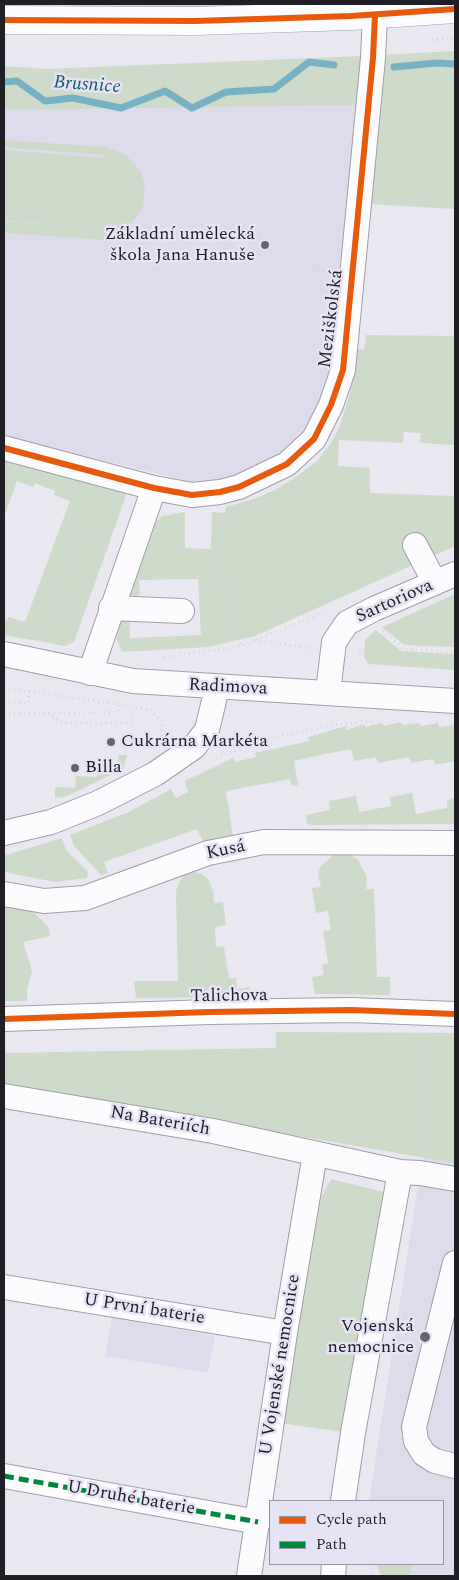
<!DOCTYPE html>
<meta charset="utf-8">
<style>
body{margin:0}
#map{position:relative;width:459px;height:1580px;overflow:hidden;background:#e9e7f0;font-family:Spectral,serif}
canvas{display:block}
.frame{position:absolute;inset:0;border:5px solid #201f25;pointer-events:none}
.legend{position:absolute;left:269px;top:1500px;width:175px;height:65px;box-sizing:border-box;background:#e6e3f4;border:1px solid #9795a1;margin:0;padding:6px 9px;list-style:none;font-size:15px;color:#201f25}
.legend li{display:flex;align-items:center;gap:10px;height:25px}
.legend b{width:25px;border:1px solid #9795a1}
</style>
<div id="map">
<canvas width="459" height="1580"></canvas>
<div class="frame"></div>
<ul class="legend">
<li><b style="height:6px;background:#e8590c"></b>Cycle path</li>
<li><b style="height:6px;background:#00873e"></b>Path</li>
</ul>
</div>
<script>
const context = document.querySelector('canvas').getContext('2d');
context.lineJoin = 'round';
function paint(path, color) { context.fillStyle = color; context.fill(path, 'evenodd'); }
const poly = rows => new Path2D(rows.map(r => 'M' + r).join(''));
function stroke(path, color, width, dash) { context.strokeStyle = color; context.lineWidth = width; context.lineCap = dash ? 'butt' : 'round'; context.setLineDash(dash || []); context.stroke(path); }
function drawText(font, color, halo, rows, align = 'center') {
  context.font = font + ' Spectral,serif'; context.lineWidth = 5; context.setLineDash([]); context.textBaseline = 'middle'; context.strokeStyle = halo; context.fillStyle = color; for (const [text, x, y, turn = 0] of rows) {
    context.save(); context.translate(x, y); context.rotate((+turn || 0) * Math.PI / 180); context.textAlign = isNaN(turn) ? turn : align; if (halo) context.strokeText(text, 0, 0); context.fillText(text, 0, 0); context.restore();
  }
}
const built = poly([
 [361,105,336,369,327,399,303,433,285,453,245,473,212,483,196,483,4,436,4,110],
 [112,1318,215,1336,208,1373,105,1356]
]);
const medical = poly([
 [455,1059,455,1576,409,1576,412,1564,443,1564,443,1501,369,1501,420,1173,446,1066]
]);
const green = poly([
 [70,4,309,4,203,9,78,10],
 [455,51,455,209,369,204,381,55],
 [364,56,361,105,4,110,4,66,46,69],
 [4,140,104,147,125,154,140,170,145,184,143,206,135,219,124,230,135,231,134,242,4,233,4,221,98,228,4,220,4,150,103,158,104,155,4,147],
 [366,335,455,336,455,445,420,443,421,433,404,432,403,443,339,440,338,466,370,468,370,493,455,496,455,546,255,636,208,647,122,652,117,641,118,627,123,617,127,617,130,625,130,638,201,635,198,579,139,580,140,593,135,597,130,599,125,593,154,523,163,516,185,512,185,548,211,549,212,512,225,513,226,507,254,499,275,490,299,475,317,461,331,443,339,428,350,394,356,349,364,350],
 [4,458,130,484,74,642,65,646,4,635,4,619,7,620,8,617,25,622,70,501,54,495,55,491,35,483,33,487,17,481,4,517],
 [455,594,455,647,404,645,382,627],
 [376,630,401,651,455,654,455,670,368,664,364,657,365,640],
 [401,722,402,725,420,723,421,726,438,723,439,727,455,725,455,761,435,765,433,759,411,763,409,757,378,763,376,757,354,761,351,749,315,756,294,761,298,785,292,786,290,779,226,791,233,837,204,843,197,829,104,862,108,873,101,875,74,846,70,835,129,812,171,789,176,798,188,792,185,781,233,758,235,762,256,757,255,753,309,741,308,737,346,726,347,730,364,724,365,727,382,723,384,726],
 [118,755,127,755,123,769,65,797,55,798,55,787,75,788,76,776,97,777,97,766,118,767],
 [412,793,416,814,447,808,447,800,455,798,455,824,310,825,307,823,306,815,330,810,329,801,356,796,359,812,391,806,390,797],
 [62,838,66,850,88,872,87,878,55,882,4,872,4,857,6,855],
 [336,853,347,853,358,860,367,877,366,889,374,889,377,977,390,977,390,995,315,994,312,977,324,975,322,965,328,963,323,931,331,930,328,911,316,913,312,888,321,887,318,876,320,867],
 [193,872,202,874,208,879,213,891,214,903,223,902,226,925,215,927,216,947,224,946,229,978,236,978,237,989,250,987,251,997,136,998,134,981,178,981,176,891,179,882,185,875],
 [4,903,30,908,49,928,50,936,23,942,32,971,27,989,27,1001,4,1001],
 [276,1032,455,1033,455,1163,4,1085,4,1037,6,1053,276,1048],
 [331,1179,384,1192,344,1432,279,1423,321,1198],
 [376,1564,412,1564,409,1576,381,1576]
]);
const stream = poly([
 [394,67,437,63,455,64],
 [4,82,17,81,45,101,73,98,121,108,165,91,192,108,226,92,274,89,309,62,334,65]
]);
const path = poly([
 [422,40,455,39],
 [306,248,314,257,321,271],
 [313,271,330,272],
 [219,516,219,565,241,646],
 [54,600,86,612],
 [383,631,404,649,455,652],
 [40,639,77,538,109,550],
 [255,640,311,648],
 [360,655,361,646],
 [164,657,241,646,325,612],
 [4,688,124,705],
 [4,703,28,703,29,691],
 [136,707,151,710,163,722,161,740],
 [4,714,118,712,119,705],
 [48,714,64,723,132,723,133,706],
 [216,758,261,741,332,725,372,721],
 [337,866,349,987],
 [187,884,205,989],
 [416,1149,432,1036],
 [369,1564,374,1576]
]);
const minor = poly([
 [4,448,154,488,192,495,220,492,239,487,287,464,314,439,331,405,343,370,373,58,375,15],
 [415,545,435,583],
 [111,608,182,611],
 [4,654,133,681,455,701],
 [90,673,154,488],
 [328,692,334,642,347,623,374,609,455,574],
 [4,833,51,822,98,803,155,774,194,747,207,730,217,688],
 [4,894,44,901,85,898,208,853,264,842,455,843],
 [4,1019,209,1012,351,1010,455,1014],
 [4,1096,213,1131,400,1172,420,1173,455,1179],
 [455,1263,414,1427,416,1441,424,1454,435,1461,455,1466],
 [4,1287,285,1333],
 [4,1476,258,1522],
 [343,1501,353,1433,400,1172],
 [249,1576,285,1333,315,1154],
 [333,1576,334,1564]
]);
const major = poly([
 [4,20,195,21,351,16,455,9]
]);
const quiet = poly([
 [4,1476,258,1522]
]);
const cycleway = poly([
 [4,20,195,21,351,16,455,9],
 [4,448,154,488,192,495,220,492,239,487,287,464,314,439,331,405,343,370,373,58,375,15],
 [4,1019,209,1012,351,1010,455,1014]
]);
const markers = [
 [265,245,5,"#66656c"],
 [111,742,5,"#66656c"],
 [75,768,5,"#66656c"],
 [425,1337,6,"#66656c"]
];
const poiNames = [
 ["Základní umělecká",255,235],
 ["škola Jana Hanuše",255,256],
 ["Cukrárna Markéta",121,742,"left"],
 ["Billa",85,768,"left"],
 ["Vojenská",414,1327],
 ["nemocnice",414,1348]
];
const streetNames = [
 ["Meziškolská",332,319,-83],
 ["Sartoriova",395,602,-24],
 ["Radimova",228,688,3],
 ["Kusá",226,851,-12],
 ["Talichova",229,997,-1],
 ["Na Bateriích",160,1122,10],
 ["U První baterie",144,1310,9],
 ["U Vojenské nemocnice",281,1365,-81],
 ["U Druhé baterie",131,1499,10]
];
const waterNames = [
 ["Brusnice",87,86,4]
];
paint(built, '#dedbec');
paint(medical, '#dedbeb');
paint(green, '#cedaca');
stroke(stream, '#77b2c4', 7);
stroke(minor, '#a09fa5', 26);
stroke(major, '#a09fa5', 29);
stroke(path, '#d7d7d9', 3, [1, 4]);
stroke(minor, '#fcfbfd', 24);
stroke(major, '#fcfbfd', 28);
stroke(quiet, '#00873e', 5, [10, 5]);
stroke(cycleway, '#e8590c', 6);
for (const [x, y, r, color] of markers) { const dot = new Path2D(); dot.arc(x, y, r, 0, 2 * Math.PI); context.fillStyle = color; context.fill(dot); stroke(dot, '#e6e3f4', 2); }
drawText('18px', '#201f25', '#e6e3f4', poiNames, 'right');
drawText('18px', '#201f25', '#e6e3f4', streetNames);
drawText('italic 19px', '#135a69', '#e6e3f4', waterNames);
</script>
